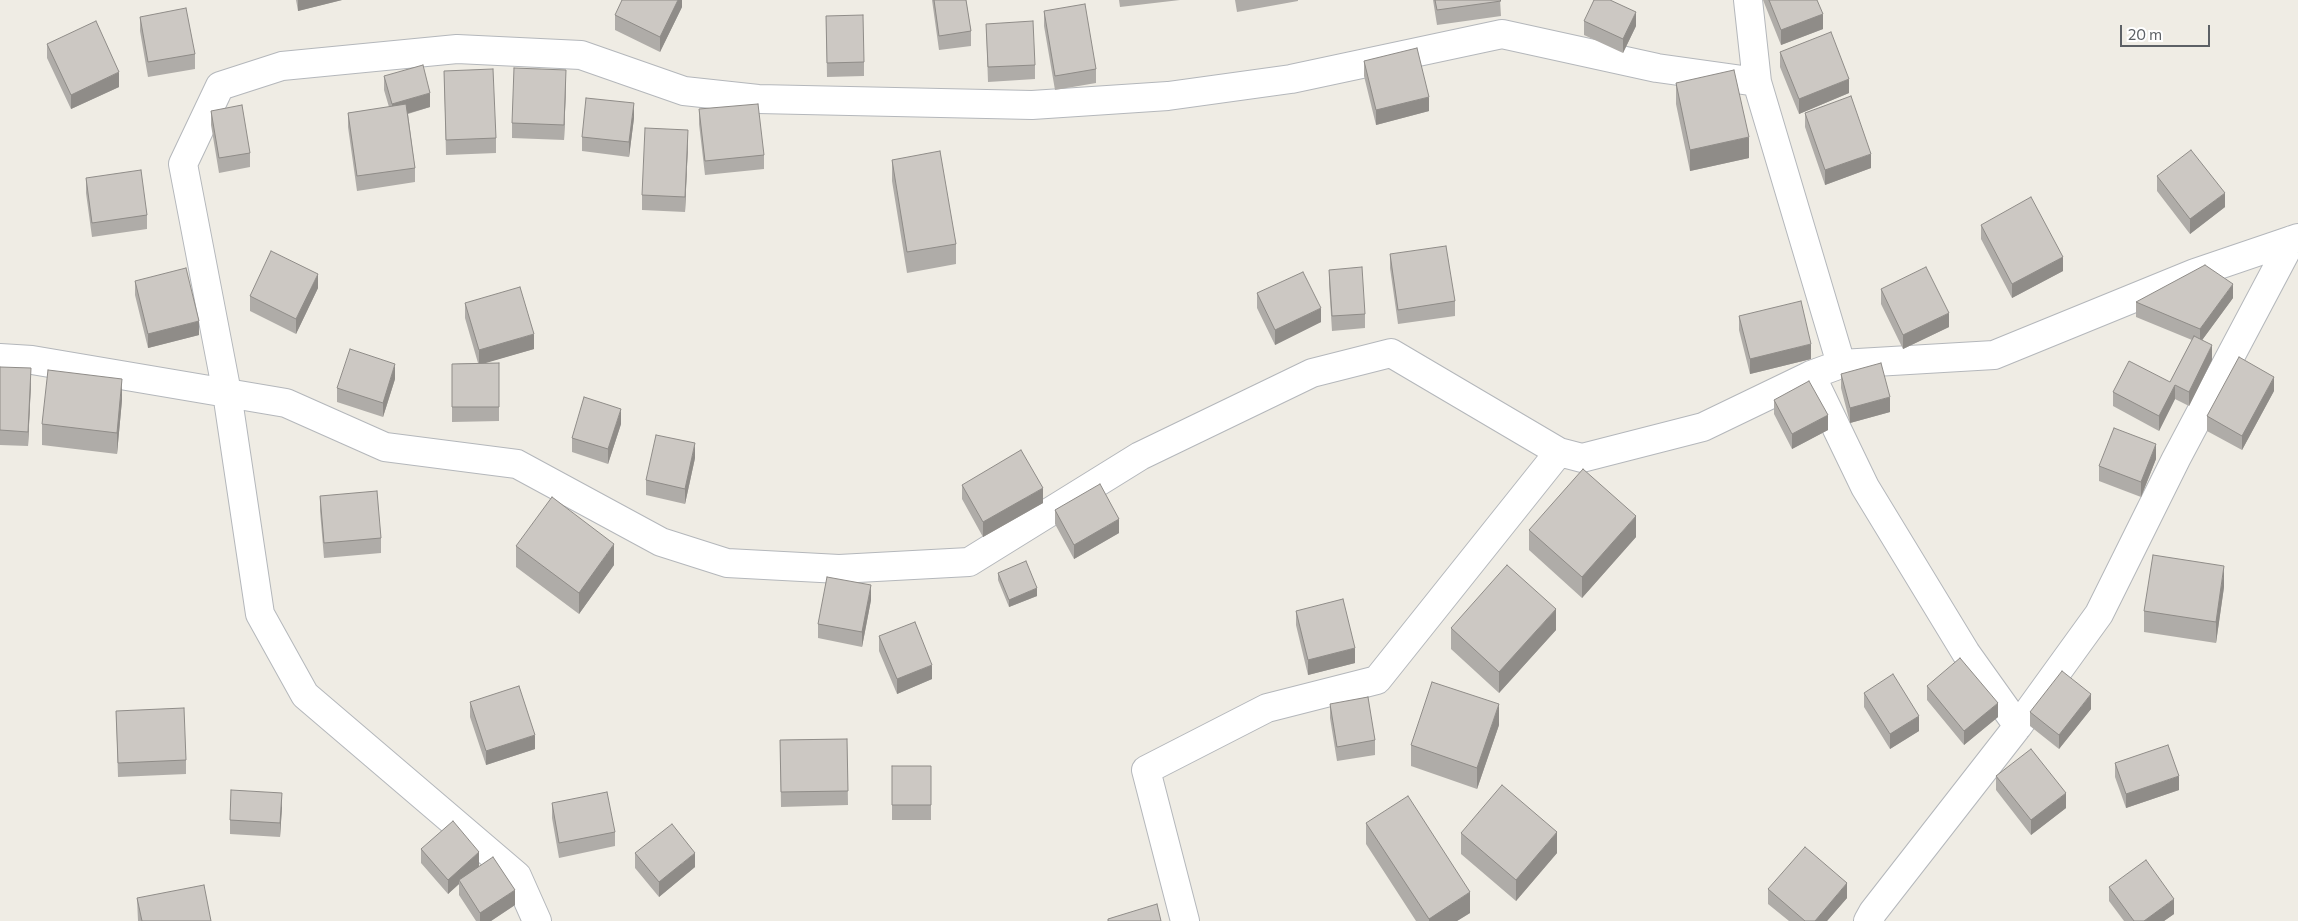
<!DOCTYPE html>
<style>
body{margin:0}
#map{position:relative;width:2298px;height:921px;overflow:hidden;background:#efece4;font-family:Commissioner,sans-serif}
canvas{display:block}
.scale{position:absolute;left:2120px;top:25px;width:90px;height:22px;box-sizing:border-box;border:2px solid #5c6065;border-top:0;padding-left:6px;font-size:15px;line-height:18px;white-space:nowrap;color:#5c6065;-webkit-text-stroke:4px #fff;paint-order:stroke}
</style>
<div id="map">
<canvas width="2298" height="921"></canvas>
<div class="scale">20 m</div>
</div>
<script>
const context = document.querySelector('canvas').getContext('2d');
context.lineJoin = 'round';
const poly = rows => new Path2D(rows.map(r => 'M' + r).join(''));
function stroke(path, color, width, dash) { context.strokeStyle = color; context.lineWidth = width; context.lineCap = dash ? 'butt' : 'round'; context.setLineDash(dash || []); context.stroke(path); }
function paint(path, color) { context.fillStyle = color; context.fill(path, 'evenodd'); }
const street = poly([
 [1748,0,1757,82,1841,364,1811,375,1865,487,1966,653,2018,726],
 [0,358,32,360,286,403,385,447,517,464,661,542,727,563,839,569,969,562,1140,456,1312,373,1391,353,1559,452,1582,458,1703,427,1811,375],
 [1841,364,1994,355,2195,273,2298,238],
 [537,921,517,876,305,695,260,614,227,393,183,164,220,86,282,66,457,49,581,55,684,91,758,99,1032,105,1168,96,1291,79,1502,34,1657,68,1757,82],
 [1185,921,1146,770,1267,708,1377,680,1559,452],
 [1868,921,1873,912,2018,726,2099,614,2176,459,2292,240]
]);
const wall = poly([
 [296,0,342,0,298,11],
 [682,0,682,7,660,52,615,30,615,15],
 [932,0,966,0,971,31,971,46,939,50],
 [1119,0,1180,0,1120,7],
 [1235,0,1298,0,1298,1,1237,12],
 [1433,0,1500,0,1501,16,1437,25],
 [1763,0,1817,0,1823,29,1781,45],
 [1044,11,1096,69,1096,83,1055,90,1044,26],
 [826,16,864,62,864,76,827,77],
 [140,17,195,54,195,69,148,77,140,31],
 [1584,21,1636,26,1623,53,1584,35],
 [986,24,1035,65,1035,79,988,82],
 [47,44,119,87,71,109,47,58],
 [1780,52,1849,93,1799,114,1780,67],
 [1364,61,1429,111,1376,125,1364,76],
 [444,71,496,138,496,153,446,155],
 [384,76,430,107,408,114,415,168,415,182,357,191,348,127,348,113,389,107,384,90],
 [1676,83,1749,158,1690,171,1676,104],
 [566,84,564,140,512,138,512,123],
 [699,109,764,155,764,169,705,175,699,124],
 [211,111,250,153,250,167,219,173,211,125],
 [1805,113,1871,168,1825,185,1805,127],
 [634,118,629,157,582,151,582,137],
 [688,144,685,212,642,210,642,195],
 [892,160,956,244,956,264,907,273,892,181],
 [2157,176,2225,207,2190,234,2157,191],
 [86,178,147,215,147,229,92,237,86,193],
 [1981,225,2063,271,2012,298,1981,239],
 [1390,254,1455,301,1455,316,1398,324,1390,268],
 [1329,270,1365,314,1365,328,1332,331,1329,284],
 [135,281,199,335,148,348,135,295],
 [318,288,296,334,250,311,250,296],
 [1881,289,1949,327,1903,349,1881,304],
 [1257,293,1321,322,1275,345,1257,308],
 [2233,298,2202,340,2212,360,2189,406,2175,399,2159,431,2113,406,2113,392,2170,382,2192,340,2136,317,2136,302],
 [465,303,534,349,484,363,499,363,499,421,452,422,452,364,478,363,465,318],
 [1739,316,1811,359,1750,374,1739,330],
 [0,367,31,383,28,446,0,445],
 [1841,374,1890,412,1850,423,1841,388],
 [395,379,383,417,337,402,337,388],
 [2274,391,2242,450,2207,431,2207,416],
 [122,400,117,454,42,445,42,424],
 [1774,400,1828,430,1792,449,1774,414],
 [621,424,608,464,572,452,572,438],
 [695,458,685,504,646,495,646,480],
 [2156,459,2141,497,2099,481,2099,466],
 [962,485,1043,503,983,537,962,499],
 [320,496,381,538,381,553,324,558,320,511],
 [1055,510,1119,533,1074,559,1055,524],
 [1529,530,1636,537,1582,598,1529,550],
 [516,546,614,565,579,614,516,567],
 [998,573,1037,596,1009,607,998,580],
 [2224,587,2216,643,2144,632,2144,611],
 [871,600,862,647,818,638,818,624],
 [1296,611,1355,663,1308,675,1296,625],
 [1451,628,1556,630,1499,693,1451,649],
 [879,636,932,679,897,694,879,651],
 [1927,686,1998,717,1964,745,1927,700],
 [1864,693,1919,731,1890,749,1864,707],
 [470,702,535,749,486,765,470,717],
 [1330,704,1375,740,1375,755,1337,761,1330,718],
 [2091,709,2059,749,2030,726,2030,712],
 [116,711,186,760,186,774,118,777],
 [1499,725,1477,789,1411,766,1411,745],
 [847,739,848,805,781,807,780,740],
 [2115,763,2179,790,2126,808,2115,777],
 [892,766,931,766,931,820,892,820],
 [1996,776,2066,808,2031,835,1996,790],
 [552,803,615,832,615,846,559,858,552,818],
 [282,807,280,837,230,834,230,820],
 [1366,823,1470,913,1457,921,1416,921,1366,844],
 [1461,833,1557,853,1516,901,1461,854],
 [421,849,479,866,515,905,491,921,476,921,459,895,459,884,448,894,421,863],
 [635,853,695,867,659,897,635,868],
 [2109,887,2174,914,2164,921,2124,921,2109,901],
 [1768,889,1847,898,1827,921,1789,921,1768,904],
 [137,898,211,921,138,921]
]);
const shadedWall = poly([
 [298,0,342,0,298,11],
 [678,0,682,0,682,7,660,52,660,37],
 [1636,12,1636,26,1623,53,1623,39],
 [1823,14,1823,29,1781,45,1781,30],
 [566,70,566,84,564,140,564,125],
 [119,72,119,87,71,109,71,95],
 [1849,79,1849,93,1799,114,1799,99],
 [430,93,430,107,392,118,392,104],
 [1429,97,1429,111,1376,125,1376,110],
 [634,103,634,118,629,157,629,142],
 [688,130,688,144,685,212,685,197],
 [1749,137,1749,158,1690,171,1690,150],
 [1871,154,1871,168,1825,185,1825,170],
 [2225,193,2225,207,2190,234,2190,219],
 [2063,257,2063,271,2012,298,2012,284],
 [318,274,318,288,296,334,296,319],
 [2233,284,2233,298,2200,343,2200,329],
 [1321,308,1321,322,1275,345,1275,330],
 [1949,313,1949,327,1903,349,1903,335],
 [199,321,199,335,148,348,148,334],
 [534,334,534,349,479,365,479,350],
 [1811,344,1811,359,1750,374,1750,359],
 [2212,345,2212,360,2189,406,2189,392],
 [395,364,395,379,383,417,383,403],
 [31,368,31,383,28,446,28,432],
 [2274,377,2274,391,2242,450,2242,436],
 [122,379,122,400,117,454,117,433],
 [2175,385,2175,399,2159,431,2159,416],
 [1890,397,1890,412,1850,423,1850,408],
 [621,409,621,424,608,464,608,449],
 [1828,415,1828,430,1792,449,1792,434],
 [695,443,695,458,685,504,685,489],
 [2156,444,2156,459,2141,497,2141,482],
 [1043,488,1043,503,983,537,983,522],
 [1636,516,1636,537,1582,598,1582,577],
 [1119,519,1119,533,1074,559,1074,545],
 [614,544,614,565,579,614,579,593],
 [2224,566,2224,587,2216,643,2216,622],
 [871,585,871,600,862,647,862,632],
 [1037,588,1037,596,1009,607,1009,600],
 [1556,609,1556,630,1499,693,1499,672],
 [1355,648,1355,663,1308,675,1308,660],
 [932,665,932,679,897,694,897,679],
 [2091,694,2091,709,2059,749,2059,735],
 [1998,703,1998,717,1964,745,1964,731],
 [1499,704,1499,725,1477,789,1477,768],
 [1919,716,1919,731,1890,749,1890,734],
 [535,735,535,749,486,765,486,751],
 [2179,776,2179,790,2126,808,2126,794],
 [282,793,282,807,280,837,280,823],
 [2066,793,2066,808,2031,835,2031,820],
 [1557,832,1557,853,1516,901,1516,880],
 [479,852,479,867,459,880,459,884,448,894,448,880],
 [695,853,695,867,659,897,659,882],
 [1847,883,1847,898,1827,921,1815,921],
 [515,890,515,905,491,921,480,921,480,913],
 [1470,892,1470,913,1457,921,1429,921,1429,919],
 [2174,899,2174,914,2164,921,2144,921]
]);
const building = poly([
 [622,0,678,0,660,37,615,15,622,0],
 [934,0,966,0,971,31,939,36,934,0],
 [1435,0,1500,0,1501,1,1437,10,1435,0],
 [1594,0,1610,0,1636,12,1623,39,1584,21,1594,0],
 [1769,0,1817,0,1823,14,1781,30,1769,0],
 [1085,4,1096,69,1055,76,1044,11,1085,4],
 [186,8,195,54,148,62,140,17,186,8],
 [863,15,864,62,827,63,826,16,863,15],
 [96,21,119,72,71,95,47,44,96,21],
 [1033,21,1035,65,988,67,986,24,1033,21],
 [1831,32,1849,79,1799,99,1780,52,1831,32],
 [1417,48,1429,97,1376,110,1364,61,1417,48],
 [423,65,430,93,392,104,384,76,423,65],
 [514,68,566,70,564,125,512,123,514,68],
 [493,69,496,138,446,140,444,71,493,69],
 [1734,70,1749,137,1690,150,1676,83,1734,70],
 [1851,96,1871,154,1825,170,1805,113,1851,96],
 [586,98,634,103,629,142,582,137,586,98],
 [406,104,415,168,357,176,348,113,406,104],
 [758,104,764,155,705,161,699,109,758,104],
 [242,105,250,153,219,158,211,111,242,105],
 [645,128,688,130,685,197,642,195,645,128],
 [2191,150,2225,193,2190,219,2157,176,2191,150],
 [940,151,956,244,907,252,892,160,940,151],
 [141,170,147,215,92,223,86,178,141,170],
 [2031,197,2063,257,2012,284,1981,225,2031,197],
 [1446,246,1455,301,1398,310,1390,254,1446,246],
 [271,251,318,274,296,319,250,296,271,251],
 [2205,265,2233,284,2200,329,2136,302,2205,265],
 [1362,267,1365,314,1332,316,1329,270,1362,267],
 [1926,267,1949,313,1903,335,1881,289,1926,267],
 [186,268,199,321,148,334,135,281,186,268],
 [1303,272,1321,308,1275,330,1257,293,1303,272],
 [520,287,534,334,479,350,465,303,520,287],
 [1801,301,1811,344,1750,359,1739,316,1801,301],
 [2194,336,2212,345,2189,392,2175,385,2159,416,2113,392,2129,361,2170,382,2194,336],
 [350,349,395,364,383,403,337,388,350,349],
 [2239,357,2274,377,2242,436,2207,416,2239,357],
 [499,363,499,407,452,407,452,364,499,363],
 [1881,363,1890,397,1850,408,1841,374,1881,363],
 [0,367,31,368,28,432,0,430,0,367],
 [48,370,122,379,117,433,42,424,48,370],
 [1809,381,1828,415,1792,434,1774,400,1809,381],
 [584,397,621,409,608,449,572,438,584,397],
 [2114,428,2156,444,2141,482,2099,466,2114,428],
 [656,435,695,443,685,489,646,480,656,435],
 [1021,450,1043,488,983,522,962,485,1021,450],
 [1583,469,1636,516,1582,577,1529,530,1583,469],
 [1100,484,1119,519,1074,545,1055,510,1100,484],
 [377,491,381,538,324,543,320,496,377,491],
 [552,497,614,544,579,593,516,546,552,497],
 [2153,555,2224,566,2216,622,2144,611,2153,555],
 [1026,561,1037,588,1009,600,998,573,1026,561],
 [1507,565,1556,609,1499,672,1451,628,1507,565],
 [827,577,871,585,862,632,818,624,827,577],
 [1343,599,1355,648,1308,660,1296,611,1343,599],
 [915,622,932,665,897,679,879,636,915,622],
 [1960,658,1998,703,1964,731,1927,686,1960,658],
 [2062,671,2091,694,2059,735,2030,712,2062,671],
 [1893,674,1919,716,1890,734,1864,693,1893,674],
 [1432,682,1499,704,1477,768,1411,745,1432,682],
 [519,686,535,735,486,751,470,702,519,686],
 [1368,697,1375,740,1337,747,1330,704,1368,697],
 [184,708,186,760,118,763,116,711,184,708],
 [847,739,848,791,781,792,780,740,847,739],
 [2168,745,2179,776,2126,794,2115,763,2168,745],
 [2031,749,2066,793,2031,820,1996,776,2031,749],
 [892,766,931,766,931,805,892,805,892,766],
 [1502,785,1557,832,1516,880,1461,833,1502,785],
 [231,790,282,793,280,823,230,820,231,790],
 [607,792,615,832,559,843,552,803,607,792],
 [1408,796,1470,892,1429,919,1366,823,1408,796],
 [453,821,479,852,448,880,421,849,453,821],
 [672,824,695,853,659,882,635,853,672,824],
 [1805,847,1847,883,1815,921,1805,921,1768,889,1805,847],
 [493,857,515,890,480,913,459,880,493,857],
 [2146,860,2174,899,2144,921,2134,921,2109,887,2146,860],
 [204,885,211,921,142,921,137,898,204,885],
 [1157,904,1161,921,1108,921,1108,919,1157,904]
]);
stroke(street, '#b4b7bb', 30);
stroke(street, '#fff', 28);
paint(wall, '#afaca8');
paint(shadedWall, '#8f8c88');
paint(building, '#ccc8c3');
stroke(building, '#8f8c88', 1);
</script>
